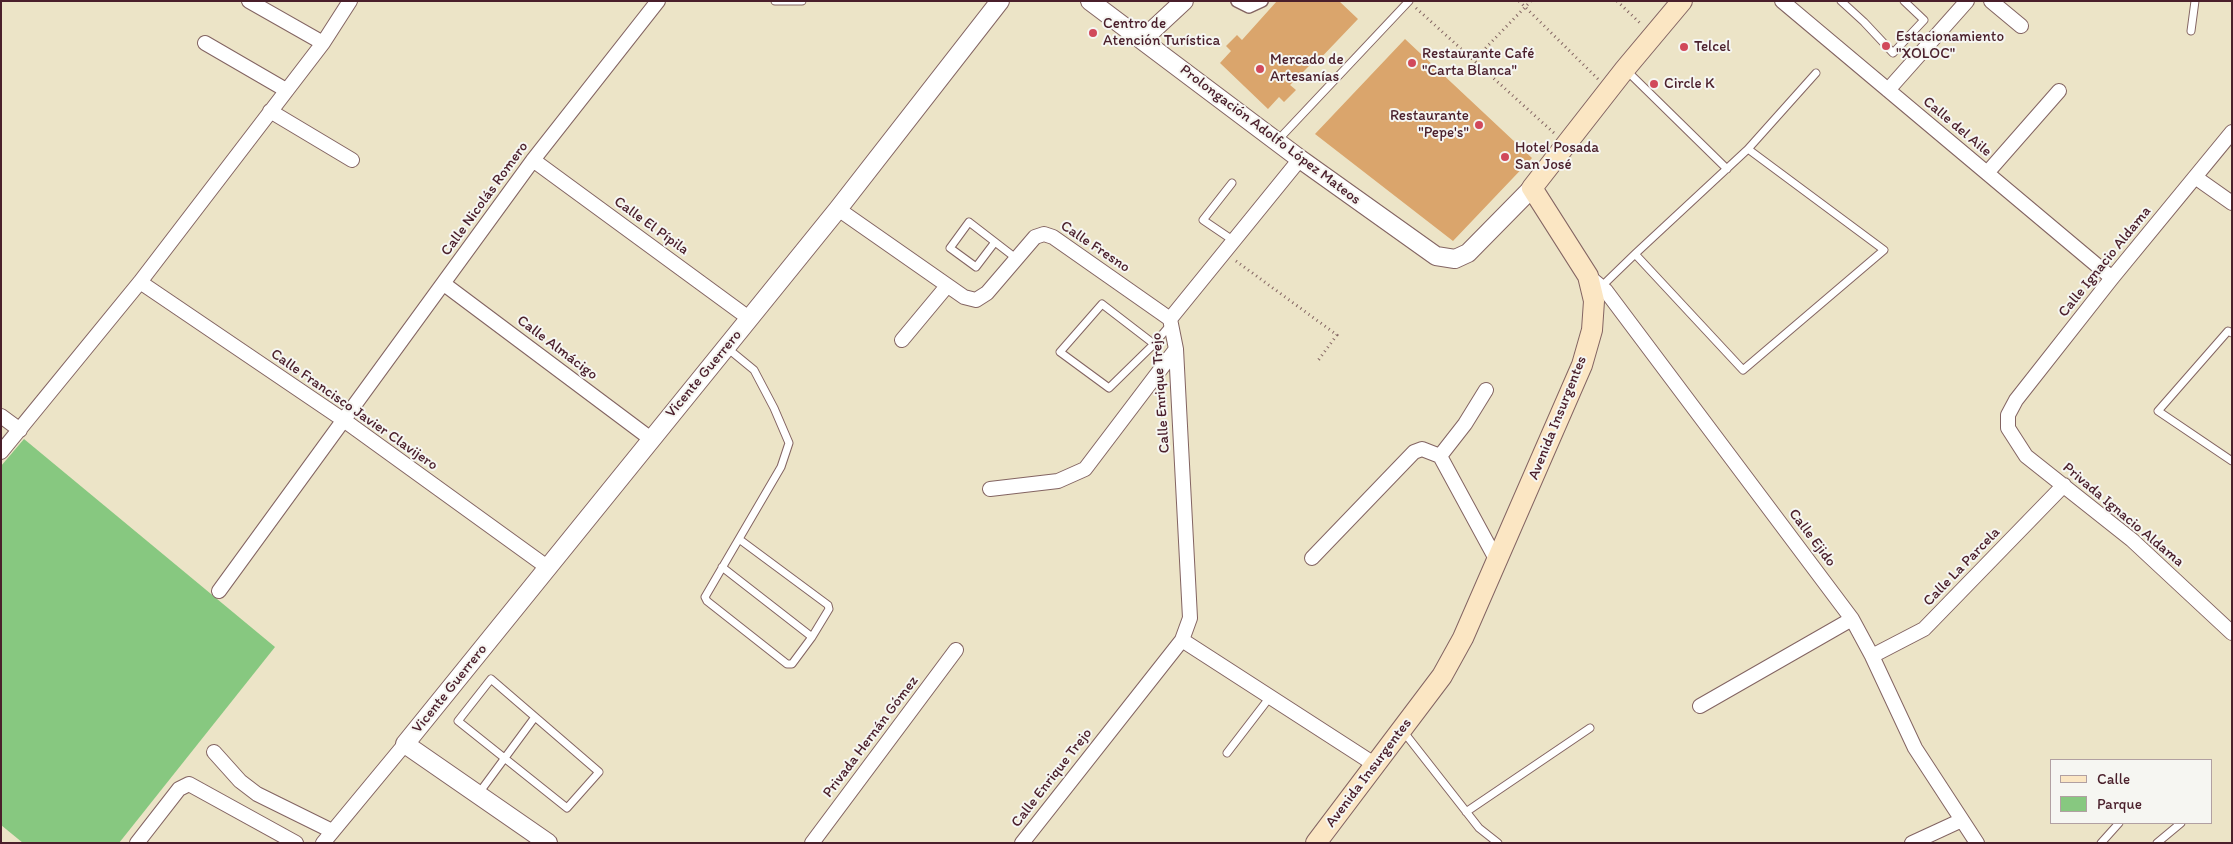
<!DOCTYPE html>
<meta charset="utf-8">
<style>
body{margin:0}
#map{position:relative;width:2233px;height:844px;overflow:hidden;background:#ece4c7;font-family:Itim,sans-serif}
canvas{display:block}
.frame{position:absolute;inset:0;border:2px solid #4a1f2b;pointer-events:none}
.legend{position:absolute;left:2050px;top:759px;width:162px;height:65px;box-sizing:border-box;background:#f6f6f2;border:1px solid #b1a0a2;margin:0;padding:6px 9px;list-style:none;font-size:15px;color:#4a1f2b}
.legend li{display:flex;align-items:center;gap:10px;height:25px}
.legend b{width:25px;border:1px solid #b1a0a2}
</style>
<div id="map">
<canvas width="2233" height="844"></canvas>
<div class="frame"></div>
<ul class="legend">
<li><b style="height:6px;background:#fbe6c3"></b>Calle</li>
<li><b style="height:14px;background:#87c880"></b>Parque</li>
</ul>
</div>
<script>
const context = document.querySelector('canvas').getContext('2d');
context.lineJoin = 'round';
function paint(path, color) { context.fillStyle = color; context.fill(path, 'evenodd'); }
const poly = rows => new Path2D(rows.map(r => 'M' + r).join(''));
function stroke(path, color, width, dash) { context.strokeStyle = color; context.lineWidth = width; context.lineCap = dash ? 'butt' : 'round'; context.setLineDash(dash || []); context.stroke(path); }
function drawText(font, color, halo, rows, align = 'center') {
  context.font = font + ' Itim,sans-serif'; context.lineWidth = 4; context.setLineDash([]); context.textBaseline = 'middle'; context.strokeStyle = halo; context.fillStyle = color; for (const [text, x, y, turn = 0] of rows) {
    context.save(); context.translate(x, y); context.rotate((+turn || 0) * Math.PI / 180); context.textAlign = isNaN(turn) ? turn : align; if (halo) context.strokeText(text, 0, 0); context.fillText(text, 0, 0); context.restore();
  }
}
const green = poly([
 [24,439,275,647,119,843,23,843,1,825,1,466]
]);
const building = poly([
 [1277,1,1339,1,1358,19,1314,65,1312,63,1290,85,1296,90,1284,102,1279,97,1268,109,1220,63,1231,51,1226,46,1237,35,1242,40],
 [1405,39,1532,158,1453,241,1315,134]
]);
const path = poly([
 [1519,1,1598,79],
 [1617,1,1640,23],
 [1416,8,1554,133],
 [1475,59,1531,1],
 [1236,261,1337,335,1317,362]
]);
const service = poly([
 [775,1,802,1],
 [1841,1,1864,22,1893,53,1924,20,1904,1],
 [2191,31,2195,1],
 [1625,69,1727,169],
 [1278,140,1409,1],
 [1748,149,1816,73],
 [1232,183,1203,220,1234,241],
 [995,242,976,267,950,248,969,222,995,242,1017,259],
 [1602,286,1635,254,1748,149,1884,250,1743,370,1635,254],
 [2232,333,2228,331,2158,411,2232,461],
 [1154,344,1102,304,1060,352,1109,388,1154,344,1171,324],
 [726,347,754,370,774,408,789,443,781,467,705,597,707,601,787,664,792,664,812,637],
 [722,567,812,637,829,609,828,605,739,539],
 [491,679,599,772,567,808,458,721,491,679],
 [1403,731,1479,828,1498,843],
 [1227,753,1270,697],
 [479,793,535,717],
 [1466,812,1590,728],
 [2101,843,2119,823],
 [2157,843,2181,823]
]);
const pedestrian = poly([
 [1237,1,1249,7,1262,1]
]);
const minor = poly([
 [249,1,323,43],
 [1782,1,2112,278],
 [1991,1,2021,26],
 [205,43,286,90],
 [1888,90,1967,1],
 [270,111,352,160],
 [2232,132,2112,278,2016,400,2008,415,2008,428,2026,456,2132,540,2232,633],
 [533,160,750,319],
 [1987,173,2059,91],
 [2195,177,2232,203],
 [838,209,964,297,976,300,987,293,1035,237,1044,234,1053,237,1170,319],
 [1588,276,1606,291,1852,619,1872,656,1915,748,1977,843],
 [140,282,345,421,547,567],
 [444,284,651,439],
 [1170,319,1300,159],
 [902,340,947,286],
 [1,416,20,430],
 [1,452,140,282,323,43,350,1],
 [1440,456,1465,424,1486,390],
 [990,489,1058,481,1085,469,1176,349],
 [1312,558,1414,452,1422,449,1440,456,1497,561],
 [219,591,533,160,658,1],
 [1182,640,1374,764],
 [1872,656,1924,629,2064,485],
 [1700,706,1852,619],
 [214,752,240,781,257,794,332,831],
 [137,843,179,789,189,784,296,843],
 [323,843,405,744],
 [812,843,956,650],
 [1022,843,1182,640,1190,618,1176,349,1170,319],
 [1912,843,1962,820]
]);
const tertiary = poly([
 [1090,1,1300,159,1436,256,1455,259,1468,253,1532,188],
 [1142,40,1184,1],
 [548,843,405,744,838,209,1000,1]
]);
const secondary = poly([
 [1316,843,1442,676,1463,638,1582,365,1592,330,1594,301,1588,276,1532,188,1625,69,1682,1]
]);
const markers = [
 [1093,33,5,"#d1495b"],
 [1886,46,5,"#d1495b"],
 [1684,47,5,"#d1495b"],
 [1412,63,5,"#d1495b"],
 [1260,69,5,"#d1495b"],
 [1654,84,5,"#d1495b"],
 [1479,125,5,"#d1495b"],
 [1505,157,5,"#d1495b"]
];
const poiNames = [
 ["Centro de",1103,24],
 ["Atención Turística",1103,41],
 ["Estacionamiento",1896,37],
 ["\"XOLOC\"",1896,54],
 ["Telcel",1694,47],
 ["Restaurante Café",1422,54],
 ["\"Carta Blanca\"",1422,71],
 ["Mercado de",1270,60],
 ["Artesanías",1270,77],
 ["Circle K",1664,84],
 ["Restaurante",1469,116,"right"],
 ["\"Pepe's\"",1469,133,"right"],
 ["Hotel Posada",1515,148],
 ["San José",1515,165]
];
const streetNames = [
 ["Calle del Aile",1957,127,40],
 ["Prolongación Adolfo López Mateos",1270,135,37],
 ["Calle Nicolás Romero",485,199,-54],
 ["Calle El Pípila",651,226,36],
 ["Calle Fresno",1095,247,34],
 ["Calle Ignacio Aldama",2105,262,-51],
 ["Calle Almácigo",557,348,37],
 ["Vicente Guerrero",704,374,-50],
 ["Calle Enrique Trejo",1161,393,-94],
 ["Calle Francisco Javier Clavijero",354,410,35],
 ["Avenida Insurgentes",1558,418,-68],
 ["Privada Ignacio Aldama",2123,515,40],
 ["Calle Ejido",1812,538,53],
 ["Calle La Parcela",1962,567,-46],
 ["Vicente Guerrero",450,689,-51],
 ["Privada Hernán Gómez",871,737,-53],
 ["Avenida Insurgentes",1369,773,-53],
 ["Calle Enrique Trejo",1052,778,-52]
];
paint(green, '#87c880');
paint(building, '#daa56c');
stroke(service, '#836462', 9);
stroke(pedestrian, '#836462', 14);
stroke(minor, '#836462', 16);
stroke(tertiary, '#836462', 20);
stroke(secondary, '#836462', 22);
stroke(path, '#836462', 3, [1, 4]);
stroke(service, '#fff', 7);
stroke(pedestrian, '#fff', 11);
stroke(minor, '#fff', 14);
stroke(tertiary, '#fff', 18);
stroke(secondary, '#fbe6c3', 20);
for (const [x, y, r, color] of markers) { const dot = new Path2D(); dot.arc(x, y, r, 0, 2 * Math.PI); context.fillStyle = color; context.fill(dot); stroke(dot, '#f6f6f2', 2); }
drawText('15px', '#4a1f2b', '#f6f6f2', poiNames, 'left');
drawText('15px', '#4a1f2b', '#f6f6f2', streetNames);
</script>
